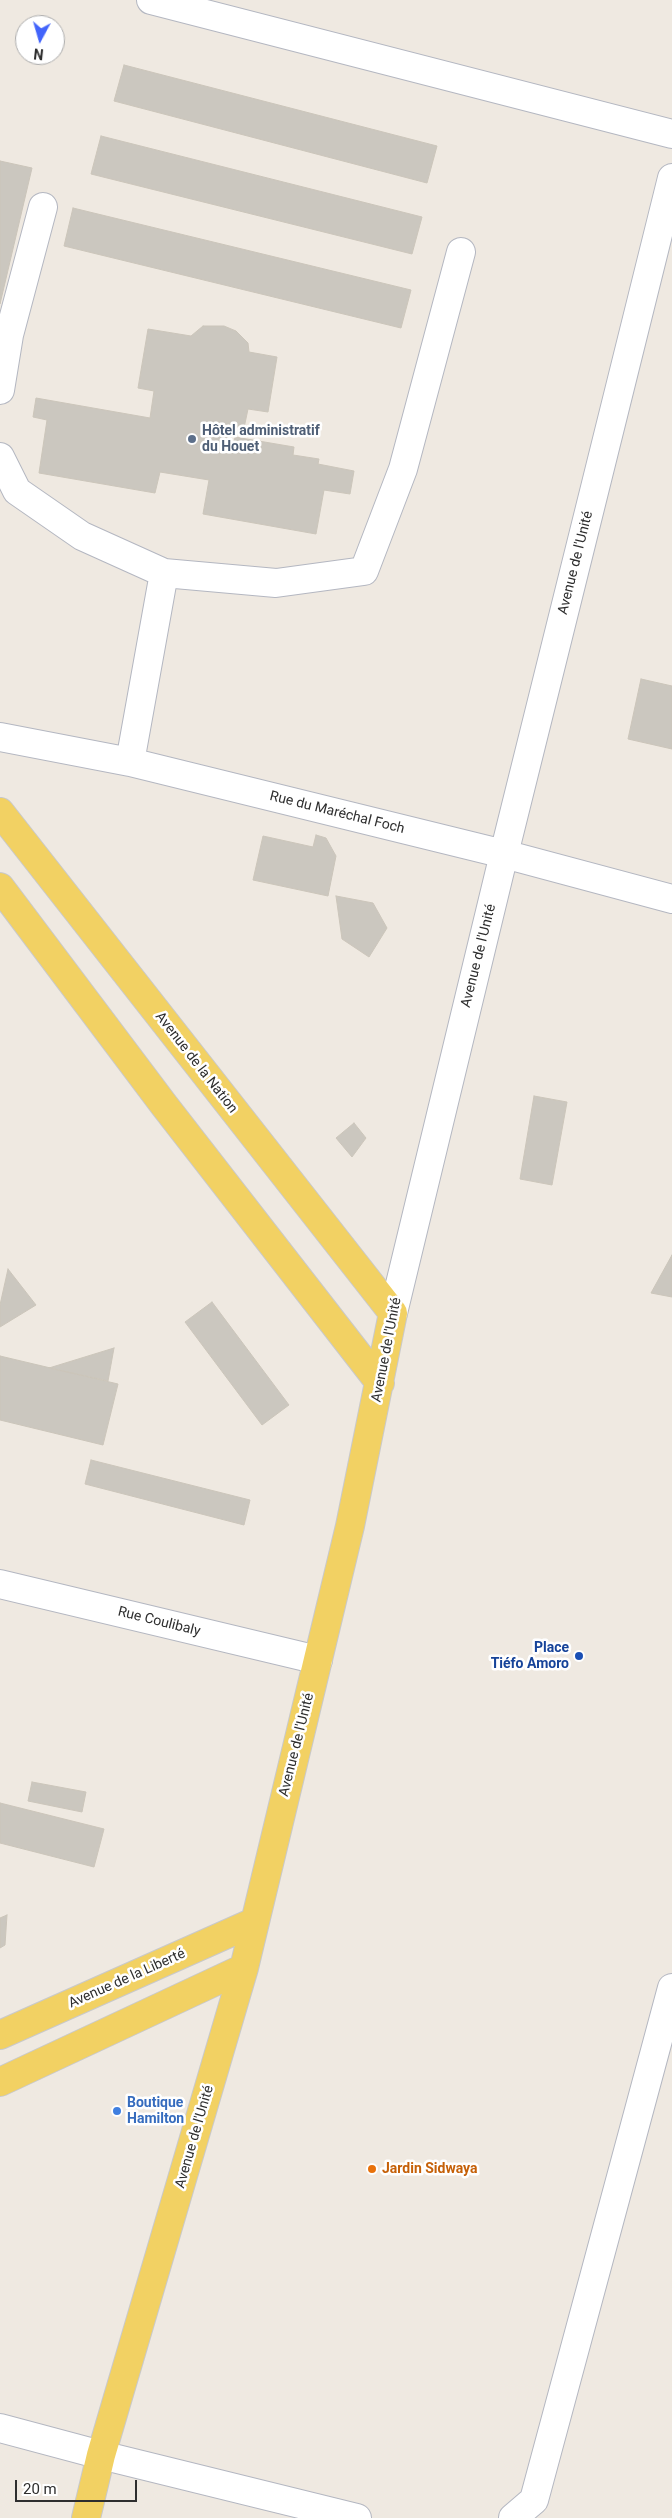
<!DOCTYPE html>
<meta charset="utf-8">
<style>
body{margin:0}
#map{position:relative;width:672px;height:2518px;overflow:hidden;background:#efe9e1;font-family:Roboto,sans-serif}
canvas{display:block}
.north{position:absolute;left:15px;top:15px;width:50px;height:50px;box-sizing:border-box;background:#fff;border:1px solid #ababab;border-radius:50%;rotate:186deg;font-size:14px;font-weight:700;line-height:20px;text-align:center;color:#2e2e2e}
.north::after{content:'';display:block;margin:auto;width:18px;height:22px;background:#4264fb;clip-path:polygon(50% 0,100% 100%,50% 72%,0 100%)}
.scale{position:absolute;left:15px;top:2480px;width:122px;height:22px;box-sizing:border-box;border:2px solid #2e2e2e;border-top:0;padding-left:6px;font-size:15px;line-height:18px;white-space:nowrap;color:#2e2e2e;-webkit-text-stroke:4px #fff;paint-order:stroke}
</style>
<div id="map">
<canvas width="672" height="2518"></canvas>
<div class="north">N</div>
<div class="scale">20 m</div>
</div>
<script>
const context = document.querySelector('canvas').getContext('2d');
context.lineJoin = 'round';
function paint(path, color) { context.fillStyle = color; context.fill(path, 'evenodd'); }
const poly = rows => new Path2D(rows.map(r => 'M' + r).join(''));
function stroke(path, color, width, dash) { context.strokeStyle = color; context.lineWidth = width; context.lineCap = dash ? 'butt' : 'round'; context.setLineDash(dash || []); context.stroke(path); }
function drawText(font, color, halo, rows, align = 'center') {
  context.font = font + ' Roboto,sans-serif'; context.lineWidth = 5; context.setLineDash([]); context.textBaseline = 'middle'; context.strokeStyle = halo; context.fillStyle = color; for (const [text, x, y, turn = 0] of rows) {
    context.save(); context.translate(x, y); context.rotate((+turn || 0) * Math.PI / 180); context.textAlign = isNaN(turn) ? turn : align; if (halo) context.strokeText(text, 0, 0); context.fillText(text, 0, 0); context.restore();
  }
}
const building = poly([
 [124,65,437,146,427,183,114,101,124,65],
 [101,136,422,217,412,254,91,174,101,136],
 [0,161,32,168,0,304,0,161],
 [73,208,411,290,401,328,64,246,73,208],
 [203,326,224,326,236,331,248,343,249,352,277,357,268,412,248,409,244,428,230,426,226,448,233,449,235,437,294,447,293,455,319,459,318,464,354,471,350,494,324,490,316,534,203,514,209,480,160,472,155,493,39,473,47,420,33,417,36,398,150,418,154,391,138,388,148,329,191,336,203,326],
 [641,679,672,686,672,749,628,739,641,679],
 [316,835,326,838,336,856,328,896,253,880,263,836,313,847,316,835],
 [336,896,373,903,387,928,369,957,342,939,336,896],
 [534,1096,567,1102,552,1185,520,1179,534,1096],
 [354,1123,366,1138,352,1157,336,1138,354,1123],
 [672,1255,672,1297,651,1293,672,1255],
 [8,1269,36,1305,0,1327,0,1305,8,1269],
 [212,1302,289,1405,262,1425,185,1322,212,1302],
 [114,1348,108,1381,49,1368,114,1348],
 [0,1356,118,1384,103,1445,0,1420,0,1356],
 [91,1460,250,1500,244,1525,85,1484,91,1460],
 [32,1782,86,1792,82,1812,28,1801,32,1782],
 [0,1803,104,1829,94,1867,0,1843,0,1803],
 [7,1915,5,1945,0,1948,0,1918,7,1915]
]);
const minor = poly([
 [151,0,672,134],
 [0,390,9,335,43,207],
 [0,457,17,491,82,536,164,573,130,762],
 [164,573,276,583,364,571,403,469,461,252],
 [0,737,130,762,504,854,672,899],
 [393,1313,504,854,672,178],
 [0,1584,318,1660],
 [0,2428,101,2455,357,2518],
 [513,2518,534,2500,672,1988]
]);
const major = poly([
 [0,812,393,1313,350,1526,244,1968,101,2455,86,2518],
 [0,887,164,1105,380,1383],
 [0,2035,254,1922],
 [0,2082,244,1968]
]);
const markers = [
 [192,439,5,"#5c6f8a"],
 [579,1656,5,"#1a4fb4"],
 [117,2111,5,"#3f7fe0"],
 [372,2169,5,"#e8710a"]
];
const serviceNames = [
 ["Hôtel administratif",202,431],
 ["du Houet",202,447]
];
const streetNames = [
 ["Avenue de l'Unité",576,563,-76],
 ["Rue du Maréchal Foch",337,813,14],
 ["Avenue de l'Unité",479,956,-76],
 ["Avenue de la Nation",196,1063,52],
 ["Avenue de l'Unité",387,1350,-79],
 ["Rue Coulibaly",159,1622,14],
 ["Avenue de l'Unité",297,1745,-76],
 ["Avenue de la Liberté",127,1979,-24],
 ["Avenue de l'Unité",195,2137,-74]
];
const transitNames = [
 ["Place",569,1648],
 ["Tiéfo Amoro",569,1664]
];
const shopNames = [
 ["Boutique",127,2103],
 ["Hamilton",127,2119]
];
const foodNames = [
 ["Jardin Sidwaya",382,2169]
];
paint(building, '#cbc7bf');
stroke(building, '#cbc5ba', 1);
stroke(minor, '#b4b7c1', 30);
stroke(major, '#c9c9c9', 30);
stroke(minor, '#fff', 28);
stroke(major, '#f2d163', 28);
for (const [x, y, r, color] of markers) { const dot = new Path2D(); dot.arc(x, y, r, 0, 2 * Math.PI); context.fillStyle = color; context.fill(dot); stroke(dot, '#fff', 2); }
drawText('bold 14px', '#4e5e75', '#fff', serviceNames, 'left');
drawText('14px', '#2e2e2e', '#fff', streetNames);
drawText('bold 14px', '#164399', '#fff', transitNames, 'right');
drawText('bold 14px', '#366cbe', '#fff', shopNames, 'left');
drawText('bold 14px', '#c56008', '#fff', foodNames, 'left');
</script>
